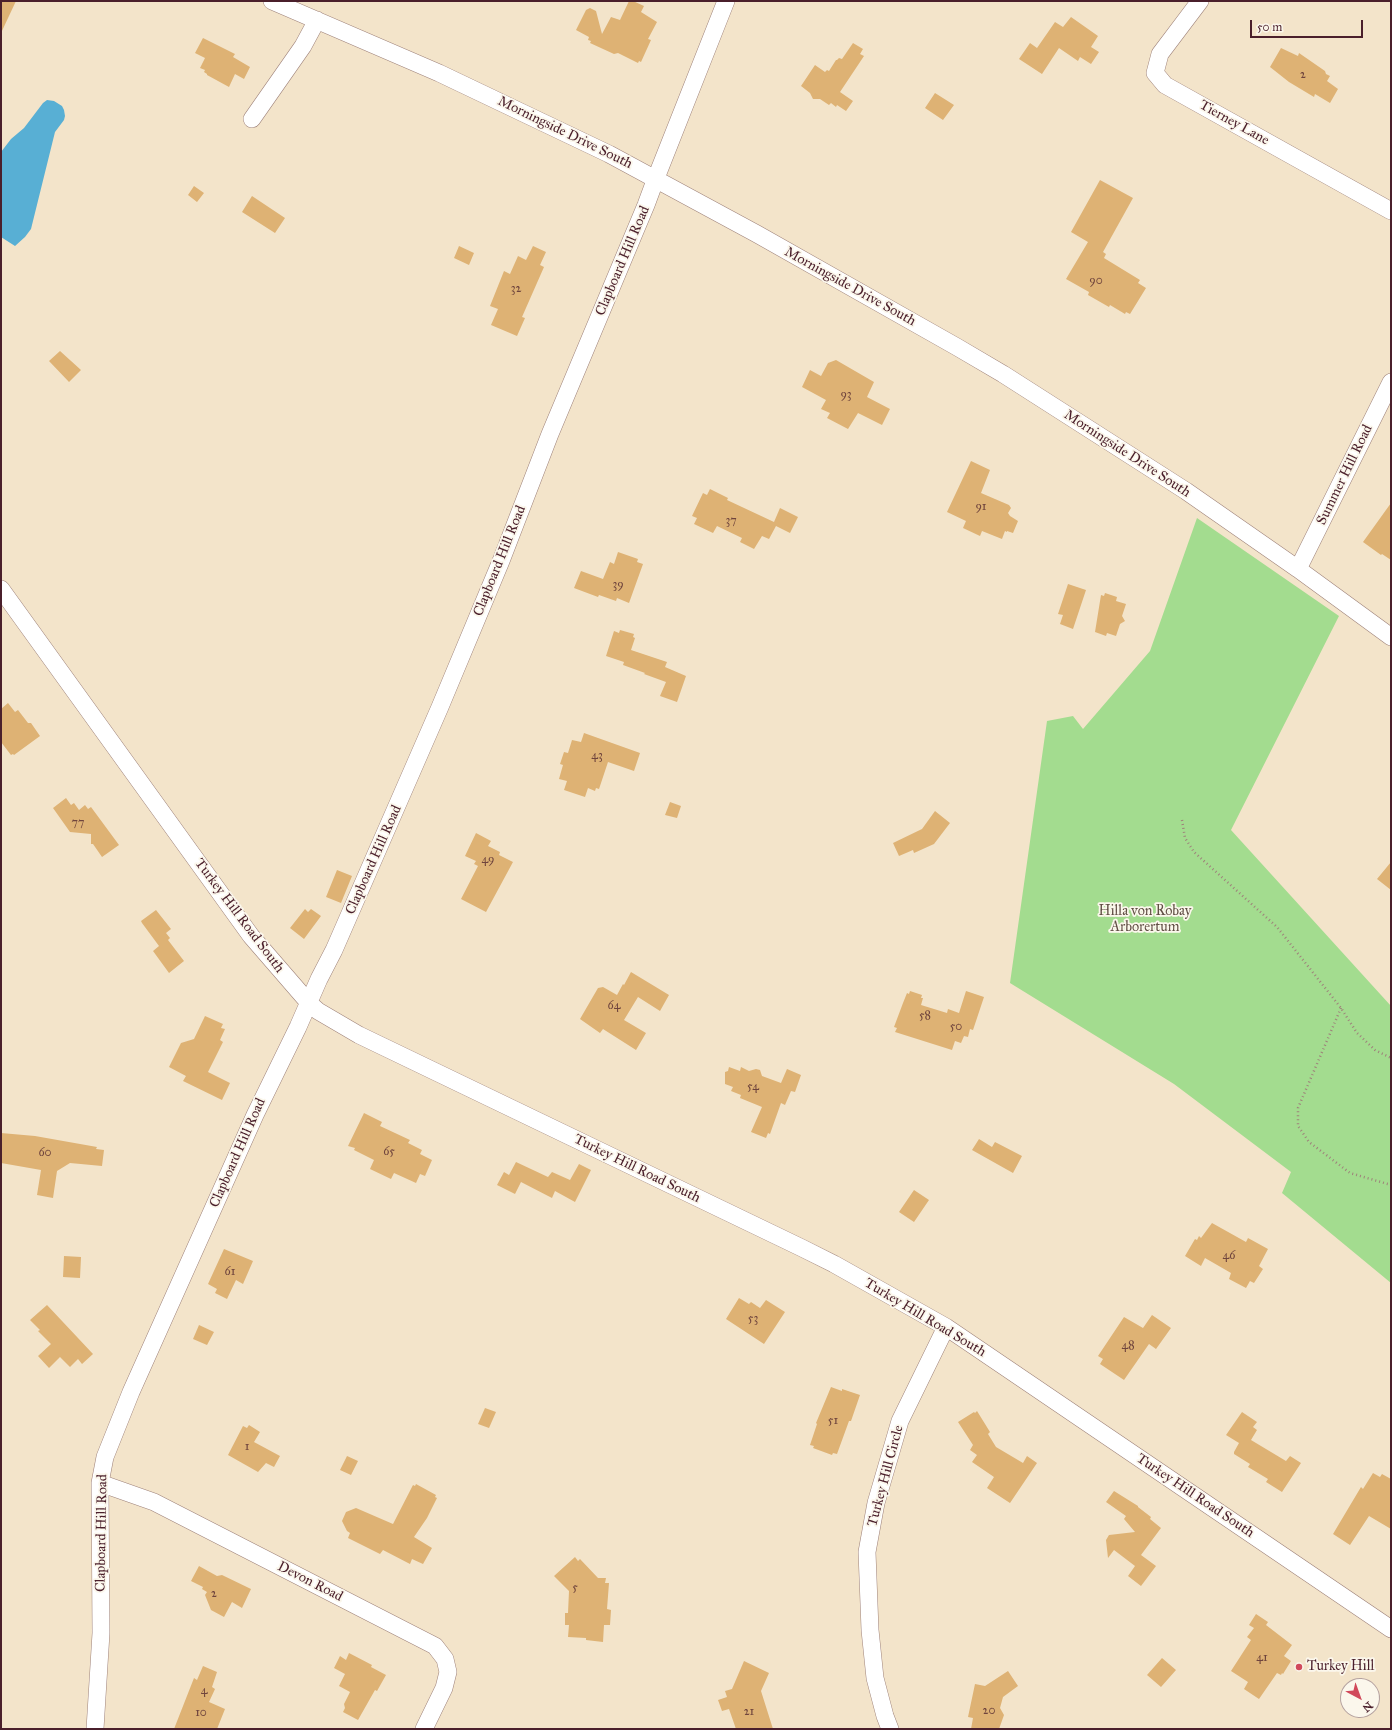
<!DOCTYPE html>
<style>
body{margin:0}
#map{position:relative;width:1392px;height:1730px;overflow:hidden;background:#f3e4ca;font-family:"IM FELL Great Primer",serif}
canvas{display:block}
.frame{position:absolute;inset:0;border:2px solid #4a1f2b;pointer-events:none}
.north{position:absolute;left:1340px;top:1678px;width:40px;height:40px;box-sizing:border-box;background:#fbf7ec;border:1px solid #b4a19f;border-radius:50%;rotate:139deg;font-size:11px;font-weight:700;line-height:16px;text-align:center;color:#4a1f2b}
.north::after{content:'';display:block;margin:auto;width:14px;height:18px;background:#d1495b;clip-path:polygon(50% 0,100% 100%,50% 72%,0 100%)}
.scale{position:absolute;left:1250px;top:20px;width:113px;height:18px;box-sizing:border-box;border:2px solid #4a1f2b;border-top:0;padding-left:5px;font-size:12px;line-height:14px;white-space:nowrap;color:#4a1f2b;-webkit-text-stroke:3px #fbf7ec;paint-order:stroke}
</style>
<div id="map">
<canvas width="1392" height="1730"></canvas>
<div class="frame"></div>
<div class="north">N</div>
<div class="scale">50 m</div>
</div>
<script>
const context = document.querySelector('canvas').getContext('2d');
context.lineJoin = 'round';
function paint(path, color) { context.fillStyle = color; context.fill(path, 'evenodd'); }
const poly = rows => new Path2D(rows.map(r => 'M' + r).join(''));
function stroke(path, color, width, dash) { context.strokeStyle = color; context.lineWidth = width; context.lineCap = dash ? 'butt' : 'round'; context.setLineDash(dash || []); context.stroke(path); }
function drawText(font, color, halo, rows, align = 'center') {
  context.font = font + ' "IM FELL Great Primer",serif'; context.lineWidth = 3.5; context.setLineDash([]); context.textBaseline = 'middle'; context.strokeStyle = halo; context.fillStyle = color; for (const [text, x, y, turn = 0] of rows) {
    context.save(); context.translate(x, y); context.rotate((+turn || 0) * Math.PI / 180); context.textAlign = isNaN(turn) ? turn : align; if (halo) context.strokeText(text, 0, 0); context.fillText(text, 0, 0); context.restore();
  }
}
const green = poly([
 [1197,518,1339,616,1231,830,1391,1006,1391,1283,1282,1193,1291,1172,1174,1084,1010,983,1047,721,1073,716,1083,729,1150,651]
]);
const water = poly([
 [47,100,54,101,62,106,64,110,65,116,64,120,55,132,31,229,25,237,15,246,1,237,1,152,11,139,24,128,43,103]
]);
const building = poly([
 [1,1,16,1,1,33],
 [629,1,633,1,644,6,641,12,657,22,648,39,651,40,641,62,639,61,638,63,618,53,614,54,590,43,591,41,588,40,589,37,576,30,586,10,590,8,596,11,602,34,611,17,620,20],
 [1071,17,1098,36,1091,47,1099,52,1091,64,1080,57,1078,61,1059,48,1042,74,1019,59,1030,43,1037,48,1055,22,1063,27],
 [203,38,235,54,233,57,250,67,244,79,235,74,229,87,207,75,207,74,204,72,205,70,200,68,205,58,195,53],
 [853,43,863,49,860,54,864,56,840,92,853,101,846,111,837,105,836,107,831,103,829,105,820,99,813,99,810,93,801,86,815,65,825,72,827,70,829,71,836,60,837,60,839,58,842,59],
 [1281,48,1298,56,1299,53,1325,71,1326,74,1330,76,1327,81,1338,89,1330,103,1315,94,1314,97,1289,82,1270,67],
 [935,93,954,105,943,120,925,108],
 [1100,180,1133,198,1103,252,1106,254,1104,258,1140,280,1138,283,1146,288,1130,314,1126,312,1125,314,1110,305,1109,307,1088,295,1089,292,1066,279,1088,242,1071,232],
 [194,186,204,193,197,202,188,195],
 [252,196,285,218,275,233,242,212],
 [459,246,474,253,469,265,454,258],
 [533,246,546,252,540,265,544,267,522,317,525,318,517,336,491,325,498,309,490,306,504,271,510,274,518,256,526,260],
 [60,351,81,370,69,382,49,361],
 [836,360,874,382,867,397,890,409,882,425,858,413,848,429,827,418,830,413,821,409,826,400,802,387,810,370,821,376,828,363],
 [971,461,990,470,981,493,1009,505,1011,508,1008,513,1010,516,1018,521,1013,533,1007,531,1007,532,1005,531,1002,539,982,531,980,536,963,528,966,521,947,512],
 [710,489,728,498,727,500,774,522,780,508,798,517,790,533,776,526,769,539,762,536,754,549,740,542,742,538,717,526,713,533,694,524,697,518,692,516,703,493,707,495],
 [1391,503,1391,560,1382,554,1381,555,1363,542],
 [618,552,638,559,637,562,643,564,629,603,617,598,616,601,599,595,598,597,574,588,581,571,603,579,610,562,614,564],
 [1068,584,1086,590,1073,629,1060,624,1063,615,1058,614],
 [1105,593,1117,597,1116,601,1126,604,1122,616,1125,621,1120,624,1116,636,1107,633,1106,636,1095,632,1101,595,1104,596],
 [620,630,634,634,633,637,635,638,631,650,667,662,665,667,686,676,677,702,660,696,666,682,644,674,645,673,623,665,624,662,606,656,614,631,619,633],
 [8,703,15,712,18,710,28,723,31,723,40,736,14,755,13,754,11,755,1,742,1,709],
 [584,733,640,753,634,771,608,762,599,789,596,788,595,791,588,788,585,797,564,790,567,781,559,779,563,765,560,764,564,752,568,753,572,740,581,742],
 [66,798,71,805,74,803,79,810,85,805,88,809,91,807,119,845,102,857,93,844,91,844,91,834,70,832,53,808],
 [670,802,681,806,677,818,665,815],
 [935,811,950,823,934,844,914,853,913,850,899,856,893,843,922,829],
 [476,833,491,841,488,846,500,852,499,855,513,862,486,912,461,899,478,866,474,864,476,861,465,856],
 [1391,862,1391,890,1377,879],
 [337,870,352,876,341,903,326,897],
 [305,909,308,912,311,909,321,916,304,939,290,928],
 [156,910,171,929,166,933,170,938,168,940,184,961,169,973,153,951,159,946,142,923,141,921],
 [631,972,669,995,660,1011,638,997,624,1020,646,1033,636,1050,603,1029,600,1033,580,1019,598,988,603,987,617,995,623,984,624,985],
 [910,991,922,995,921,998,923,998,921,1005,947,1013,948,1009,959,1013,966,991,984,997,973,1030,970,1029,968,1037,964,1036,961,1043,955,1041,952,1050,895,1032,897,1028,894,1027,903,1003,907,993,909,994],
 [205,1016,223,1024,221,1028,225,1029,220,1040,223,1042,208,1072,230,1083,222,1100,183,1081,186,1076,169,1067,181,1043,194,1039],
 [729,1067,740,1071,741,1067,749,1071,756,1069,760,1070,762,1076,781,1083,787,1069,801,1075,795,1092,791,1091,785,1105,781,1103,770,1134,768,1133,766,1138,751,1132,762,1107,740,1098,741,1095,731,1091,733,1087,725,1084,725,1072,728,1071],
 [364,1113,382,1122,380,1126,410,1140,408,1143,422,1150,420,1154,432,1160,425,1176,420,1174,416,1183,394,1173,391,1179,370,1169,374,1160,354,1150,355,1148,348,1146],
 [1,1133,35,1136,97,1147,96,1149,104,1150,102,1166,70,1163,57,1171,53,1198,37,1195,41,1170,1,1163],
 [979,1139,992,1147,995,1142,1022,1156,1013,1173,972,1150],
 [516,1162,548,1177,552,1172,570,1180,579,1164,591,1170,575,1202,555,1191,552,1198,521,1182,515,1194,497,1185,504,1172,509,1175],
 [914,1190,929,1200,914,1222,899,1212],
 [1212,1223,1246,1242,1248,1238,1268,1249,1259,1266,1263,1269,1254,1283,1250,1281,1246,1288,1229,1279,1231,1273,1205,1258,1201,1266,1185,1256,1195,1239,1197,1240,1199,1236,1201,1238],
 [224,1249,253,1261,243,1284,236,1280,227,1299,215,1293,217,1289,208,1284],
 [64,1256,81,1257,80,1278,63,1277],
 [739,1298,749,1304,751,1302,760,1308,766,1300,785,1312,764,1344,726,1319],
 [47,1305,93,1354,82,1364,78,1359,70,1367,60,1357,49,1368,38,1356,51,1344,38,1331,40,1330,30,1320],
 [1152,1315,1171,1328,1156,1349,1149,1344,1124,1380,1100,1364,1103,1359,1098,1356,1124,1317,1143,1328],
 [199,1325,214,1332,207,1345,193,1339],
 [831,1387,842,1391,842,1389,860,1395,851,1421,849,1421,837,1454,833,1453,832,1455,813,1448,814,1446,810,1445,817,1424,816,1423],
 [485,1408,496,1412,489,1428,478,1424],
 [977,1411,990,1432,988,1434,996,1447,1023,1463,1027,1456,1037,1463,1010,1503,987,1488,994,1477,972,1462,977,1455,970,1450,973,1445,958,1422,974,1412,975,1413],
 [1242,1412,1257,1422,1253,1427,1257,1430,1251,1440,1286,1461,1290,1456,1301,1463,1282,1492,1266,1482,1268,1479,1248,1467,1250,1464,1234,1454,1234,1452,1239,1443,1226,1435],
 [249,1425,260,1432,254,1442,280,1456,274,1467,266,1463,258,1472,228,1455,243,1426,247,1428],
 [347,1456,358,1461,351,1475,340,1470],
 [1373,1473,1380,1477,1382,1474,1391,1479,1391,1529,1369,1516,1350,1545,1333,1534,1361,1487,1363,1489],
 [416,1484,436,1495,435,1497,437,1498,427,1518,414,1537,432,1548,423,1564,412,1559,410,1564,383,1550,380,1554,348,1538,350,1533,347,1531,342,1521,346,1512,356,1508,393,1524,413,1485,415,1486],
 [1114,1491,1138,1506,1138,1507,1151,1517,1150,1519,1161,1528,1141,1555,1156,1566,1141,1586,1128,1576,1135,1566,1114,1550,1108,1558,1106,1540,1109,1535,1135,1532,1124,1519,1126,1516,1106,1502],
 [575,1557,578,1561,580,1559,598,1578,606,1578,605,1583,609,1583,607,1609,611,1610,610,1625,604,1625,603,1642,586,1640,586,1638,568,1637,569,1625,565,1625,565,1613,568,1613,569,1591,554,1576],
 [199,1566,217,1576,222,1575,251,1589,242,1608,232,1602,224,1617,211,1610,205,1595,207,1592,202,1589,203,1587,191,1581],
 [1256,1614,1268,1622,1266,1625,1292,1645,1284,1656,1291,1661,1283,1674,1282,1673,1281,1675,1277,1673,1259,1699,1244,1689,1248,1682,1231,1671,1251,1640,1247,1637,1254,1628,1249,1625],
 [349,1653,372,1665,371,1667,386,1675,377,1691,375,1690,358,1720,343,1712,345,1708,344,1704,350,1692,339,1686,345,1674,334,1668,340,1656,346,1660],
 [1162,1658,1176,1670,1161,1687,1147,1675],
 [744,1661,769,1673,761,1691,773,1729,736,1729,729,1709,722,1711,718,1700,727,1697,725,1691,732,1689],
 [203,1666,217,1672,212,1687,215,1689,209,1702,225,1709,217,1729,174,1729,194,1678,197,1680],
 [1008,1671,1018,1686,1003,1697,1000,1708,1004,1715,999,1729,971,1729,973,1718,968,1717,975,1684,985,1686]
]);
const path = poly([
 [1182,820,1185,838,1194,852,1277,927,1341,1008,1357,1033,1375,1050,1391,1058],
 [1341,1008,1298,1108,1298,1126,1309,1142,1350,1173,1391,1185]
]);
const minor = poly([
 [272,1,439,73,609,154,757,234,957,347,1003,374,1186,491,1298,569,1391,637],
 [1200,1,1160,54,1155,73,1165,85,1391,211],
 [252,119,303,46,317,20],
 [1298,569,1391,382],
 [1,589,251,936,309,1003,318,1011,359,1035,802,1248,834,1264,946,1327,1391,1629],
 [100,1483,154,1502,435,1646,445,1659,448,1672,444,1688,424,1729],
 [95,1729,101,1633,100,1483,105,1457,131,1392,255,1115,298,1027,319,979,334,950,440,707,501,561,550,434,646,205,656,178,726,1],
 [890,1729,885,1716,875,1678,870,1630,867,1552,876,1503,900,1421,946,1327]
]);
const markers = [
 [1299,1667,4,"#d1495b"]
];
const numberNames = [
 ["2",1303,75],
 ["90",1096,281],
 ["32",516,289],
 ["93",846,395],
 ["91",981,507],
 ["37",731,521],
 ["39",618,585],
 ["43",597,756],
 ["77",78,823],
 ["49",488,860],
 ["64",614,1006],
 ["58",925,1016],
 ["50",956,1027],
 ["54",753,1087],
 ["65",389,1152],
 ["60",45,1153],
 ["46",1229,1256],
 ["61",230,1272],
 ["53",753,1319],
 ["48",1128,1346],
 ["51",833,1421],
 ["1",247,1447],
 ["5",575,1588],
 ["2",214,1594],
 ["41",1262,1658],
 ["4",204,1691],
 ["20",989,1711],
 ["21",749,1712],
 ["10",201,1713]
];
const streetNames = [
 ["Tierney Lane",1234,123,29],
 ["Morningside Drive South",565,133,26],
 ["Clapboard Hill Road",623,261,-67],
 ["Morningside Drive South",850,287,29],
 ["Morningside Drive South",1127,454,33],
 ["Summer Hill Road",1345,475,-64],
 ["Clapboard Hill Road",500,561,-68],
 ["Clapboard Hill Road",374,860,-66],
 ["Turkey Hill Road South",239,916,53],
 ["Clapboard Hill Road",238,1153,-66],
 ["Turkey Hill Road South",637,1169,26],
 ["Turkey Hill Road South",925,1318,31],
 ["Turkey Hill Circle",886,1476,-75],
 ["Turkey Hill Road South",1195,1496,34],
 ["Clapboard Hill Road",102,1533,-89],
 ["Devon Road",310,1582,27]
];
const parkNames = [
 ["Hilla von Robay",1145,912],
 ["Arborertum",1145,928]
];
const poiNames = [
 ["Turkey Hill",1307,1667]
];
paint(green, '#a3dc8f');
paint(water, '#58afd4');
paint(building, '#deb274');
stroke(minor, '#9e827a', 18);
stroke(path, '#9e827a', 2.5, [1, 3]);
stroke(minor, '#fff', 17);
for (const [x, y, r, color] of markers) { const dot = new Path2D(); dot.arc(x, y, r, 0, 2 * Math.PI); context.fillStyle = color; context.fill(dot); stroke(dot, '#fbf7ec', 1.5); }
drawText('12px', '#6f443d', null, numberNames);
drawText('14px', '#4a1f2b', '#fbf7ec', streetNames);
drawText('14px', '#604e44', '#fbf7ec', parkNames);
drawText('14px', '#4a1f2b', '#fbf7ec', poiNames, 'left');
</script>
